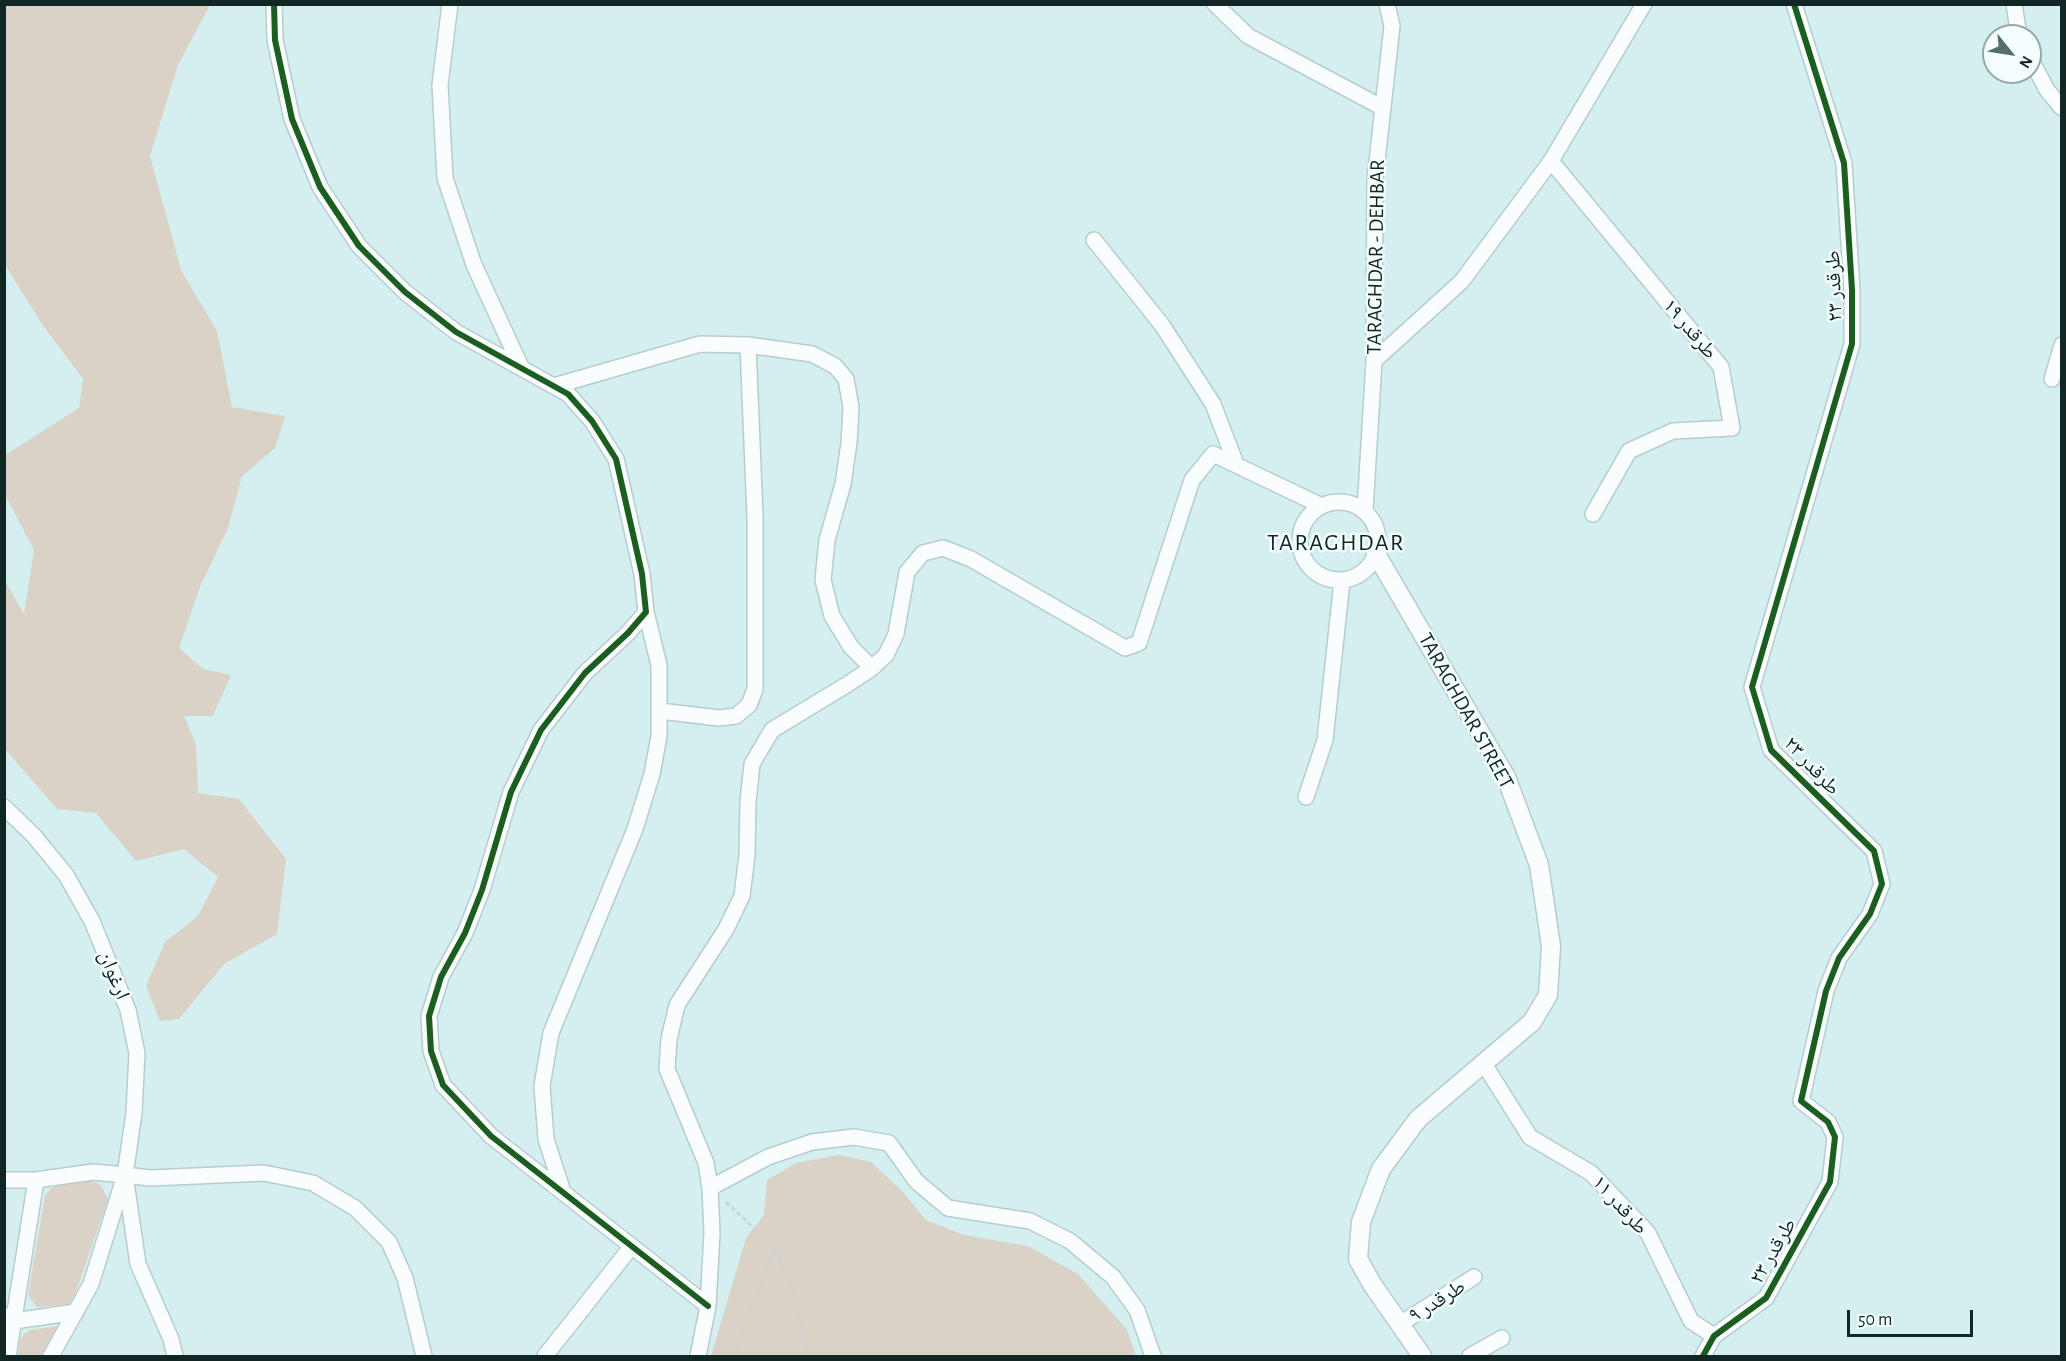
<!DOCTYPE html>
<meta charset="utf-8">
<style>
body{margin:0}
#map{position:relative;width:2066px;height:1361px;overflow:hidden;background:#d4eff0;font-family:"Alegreya Sans",sans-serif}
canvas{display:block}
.frame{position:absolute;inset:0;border:6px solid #132626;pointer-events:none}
.north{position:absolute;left:1982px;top:24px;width:60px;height:60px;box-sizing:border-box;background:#f5fefe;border:2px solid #9ba8a8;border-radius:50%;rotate:120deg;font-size:16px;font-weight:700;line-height:24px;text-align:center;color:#132626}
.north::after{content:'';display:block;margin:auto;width:21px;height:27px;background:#576c6d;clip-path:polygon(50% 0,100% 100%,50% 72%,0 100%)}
.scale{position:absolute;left:1847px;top:1310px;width:126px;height:27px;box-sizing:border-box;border:3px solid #132626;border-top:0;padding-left:8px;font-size:18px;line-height:21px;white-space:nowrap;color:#132626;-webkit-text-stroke:4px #f5fefe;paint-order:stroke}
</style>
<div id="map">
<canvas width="2066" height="1361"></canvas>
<div class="frame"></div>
<div class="north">N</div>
<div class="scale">50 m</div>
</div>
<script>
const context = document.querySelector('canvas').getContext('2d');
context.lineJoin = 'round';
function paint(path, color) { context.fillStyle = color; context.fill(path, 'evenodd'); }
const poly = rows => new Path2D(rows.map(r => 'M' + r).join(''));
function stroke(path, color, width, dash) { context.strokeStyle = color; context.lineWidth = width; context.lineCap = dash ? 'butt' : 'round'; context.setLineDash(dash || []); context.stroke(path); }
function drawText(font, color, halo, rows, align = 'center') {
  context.font = font + ' "Alegreya Sans","Noto Naskh Arabic",sans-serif'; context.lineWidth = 5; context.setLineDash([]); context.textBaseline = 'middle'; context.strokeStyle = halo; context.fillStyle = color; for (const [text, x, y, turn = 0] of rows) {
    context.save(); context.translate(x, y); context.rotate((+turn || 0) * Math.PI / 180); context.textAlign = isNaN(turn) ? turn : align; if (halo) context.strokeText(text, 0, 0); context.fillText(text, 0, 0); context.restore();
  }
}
const green = poly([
 [5,4,210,5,178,65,150,156,181,270,217,331,232,407,285,416,275,448,242,476,228,528,200,587,179,648,203,669,231,675,213,716,184,716,196,744,198,793,239,799,286,859,277,934,224,964,179,1019,160,1021,146,986,165,942,198,916,218,877,184,849,136,861,96,813,57,809,5,749,5,581,24,614,34,550,5,495,5,455,79,408,83,379,42,324,5,265],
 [839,1155,871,1162,902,1191,926,1220,964,1235,1028,1246,1078,1274,1127,1330,1136,1356,711,1356,746,1238,764,1215,767,1180,796,1163],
 [83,1180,92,1180,101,1186,108,1199,76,1292,69,1304,37,1307,28,1295,45,1195,53,1187],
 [58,1326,41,1356,18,1356,20,1340,24,1334,31,1330]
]);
const path = poly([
 [726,1202,774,1247,794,1292,808,1356],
 [735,1356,737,1344,774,1249]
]);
const minor = poly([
 [274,4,275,40,292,119,320,187,359,246,405,292,456,332,568,394,592,421,616,459,642,574,646,612,628,633,585,673,541,730,511,792,482,890,465,933,441,977,429,1016,431,1051,443,1085,491,1136,708,1306],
 [450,4,440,85,445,178,474,265,521,367],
 [1215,4,1248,36,1383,108],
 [2014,4,2019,36],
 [2030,58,2047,90,2062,108],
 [1551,161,1721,367,1732,428,1673,431,1629,451,1593,514],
 [1094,240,1162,325,1213,404,1236,464],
 [1374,361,1462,281,1551,161,1644,4],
 [2052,379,2062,345],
 [554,386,700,344,748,345,812,354,835,366,846,379,851,407,849,443,843,484,827,540,823,580,832,616,851,647,872,668],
 '1300 541a39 39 0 1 1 78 0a39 39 0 1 1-78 0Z',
 [1365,511,1374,361,1375,179,1392,26,1387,4],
 [660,711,719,718,736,716,749,705,755,689,755,516,748,345],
 [1306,797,1325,740,1342,581],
 [4,807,34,836,66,875,92,921,128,1010,137,1053,134,1113,125,1175,138,1264,171,1339,175,1356],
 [1484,1064,1530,1137,1591,1173,1648,1233,1691,1321,1714,1336],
 [4,1180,36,1180,93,1172,125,1175],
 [710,1188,768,1157,812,1142,854,1137,889,1143,916,1181,948,1208,1030,1221,1070,1241,1113,1277,1137,1310,1153,1356],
 [563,1192,546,1139,542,1086,551,1033,635,829,652,774,659,736,659,665,646,612],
 [7,1316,14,1321,76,1312],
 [1400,1324,1474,1277],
 [8,1356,36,1180],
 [51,1356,91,1284,125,1175,150,1178,264,1173,313,1183,355,1208,389,1242,405,1278,424,1356],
 [545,1356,632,1246],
 [698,1356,708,1306,712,1233,710,1188,706,1163,667,1069,669,1039,677,1005,726,929,742,896,747,855,748,802,752,764,772,730,848,684,872,668,886,655,896,634,907,572,923,553,943,548,971,559,1125,648,1139,643,1192,480,1213,454,1322,506],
 [1470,1356,1502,1338],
 [1703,1356,1714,1336,1766,1298,1830,1182,1835,1137,1828,1122,1801,1101,1826,991,1839,958,1870,914,1882,884,1874,851,1771,750,1752,687,1852,344,1852,290,1844,163,1794,4]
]);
const tertiary = poly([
 [1376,554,1506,777,1539,865,1551,946,1548,995,1532,1022,1418,1119,1381,1169,1361,1222,1358,1259,1372,1284,1422,1356]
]);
const cycleway = poly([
 [274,4,275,40,292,119,320,187,359,246,405,292,456,332,568,394,592,421,616,459,642,574,646,612,628,633,585,673,541,730,511,792,482,890,465,933,441,977,429,1016,431,1051,443,1085,491,1136,708,1306],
 [1703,1356,1714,1336,1766,1298,1830,1182,1835,1137,1828,1122,1801,1101,1826,991,1839,958,1870,914,1882,884,1874,851,1771,750,1752,687,1852,344,1852,290,1844,163,1794,4]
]);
const streetNames = [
 ["TARAGHDAR - DEHBAR",1376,257,-89],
 ["طرقدر ۲۳",1834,286,-92],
 ["طرقدر ۱۹",1690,329,50],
 ["TARAGHDAR STREET",1466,711,61],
 ["طرقدر ۲۳",1812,766,47],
 ["ارغوان",114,975,68],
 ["طرقدر ۱۱",1620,1205,48],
 ["طرقدر ۲۳",1773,1251,-60],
 ["طرقدر ۹",1437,1301,-32]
];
const quarterNames = [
 ["TARAGHDAR",1336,543]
];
paint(green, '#dad2c7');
stroke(minor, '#b7cccd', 18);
stroke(tertiary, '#b7cccd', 21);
stroke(path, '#ccd3d3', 3, [4.5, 3]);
stroke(minor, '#f9fdfd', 15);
stroke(tertiary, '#f9fdfd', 18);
stroke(cycleway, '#1b5e20', 6);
drawText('21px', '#132626', '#f5fefe', streetNames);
context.letterSpacing = '1.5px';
drawText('24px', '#132626', '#f5fefe', quarterNames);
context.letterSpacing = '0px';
</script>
